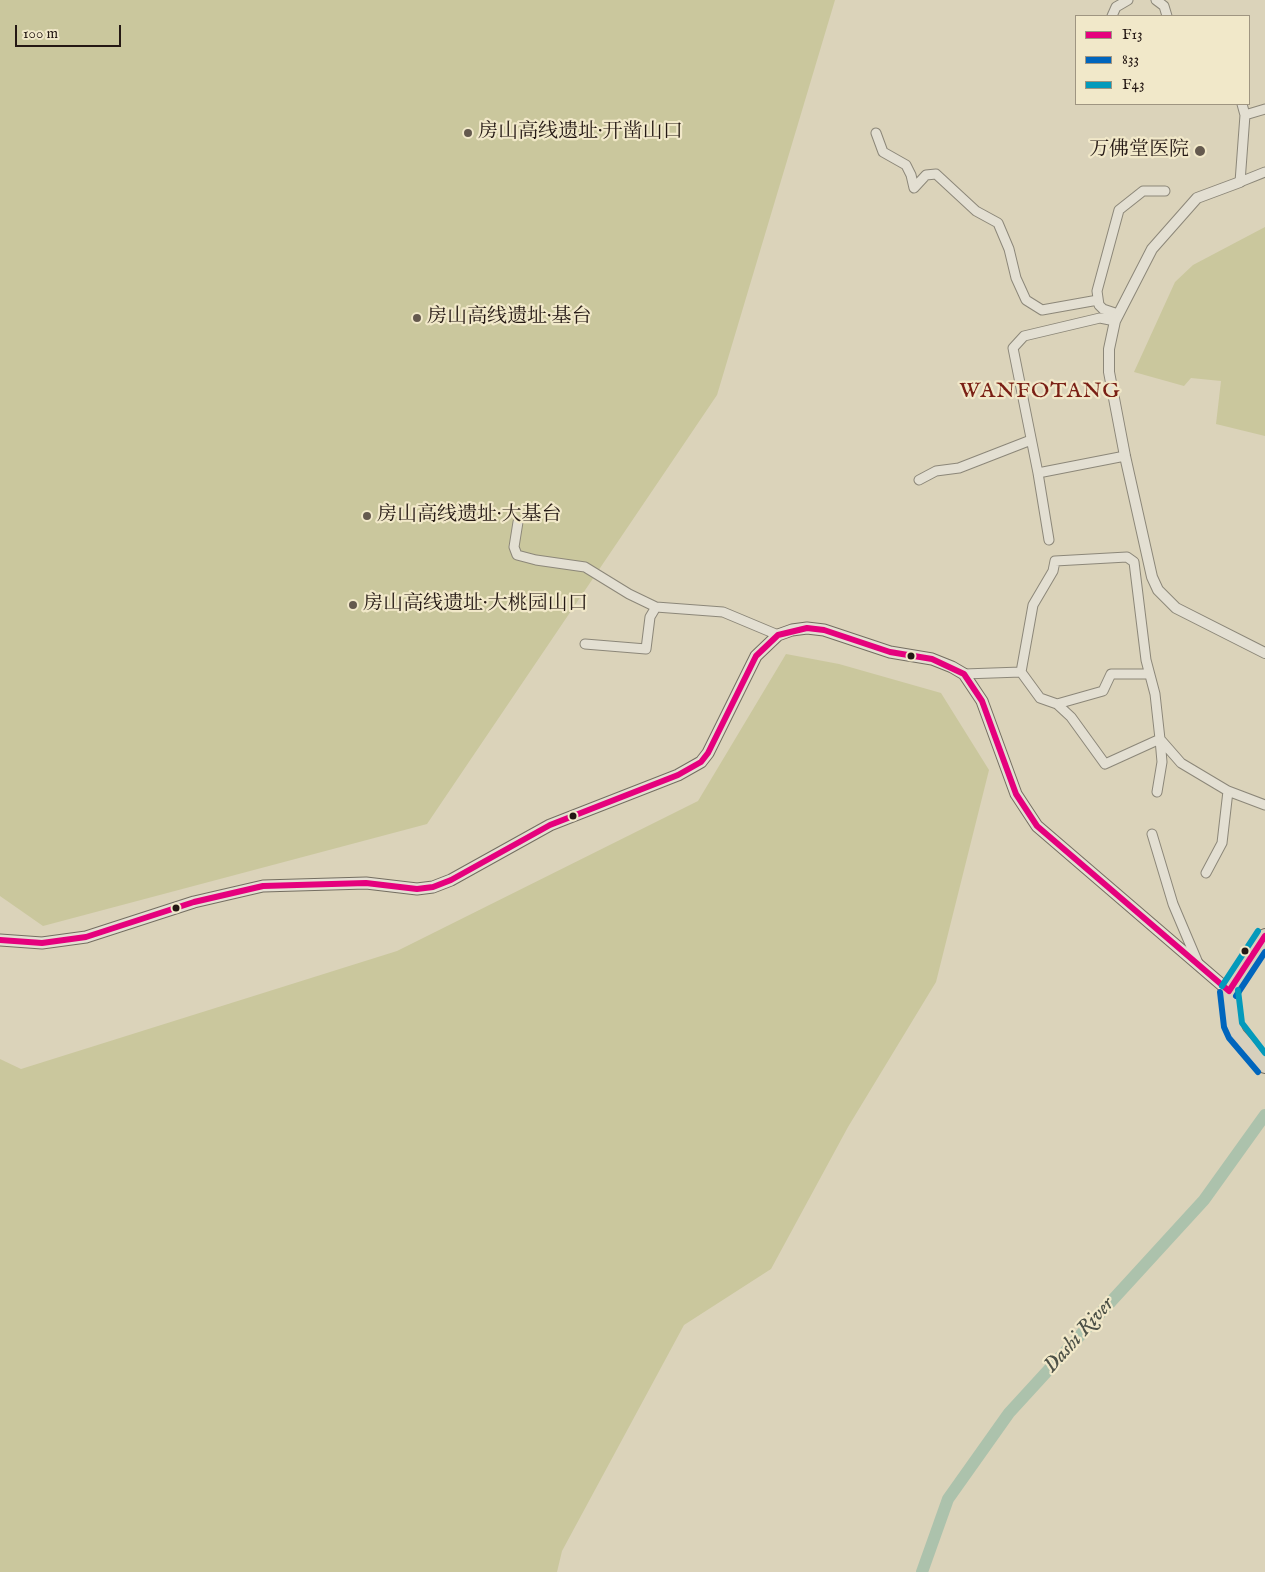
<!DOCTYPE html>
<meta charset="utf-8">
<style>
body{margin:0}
#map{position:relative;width:1265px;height:1572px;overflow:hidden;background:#dbd3ba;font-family:"IM FELL English",serif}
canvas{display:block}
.legend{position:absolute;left:1075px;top:15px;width:175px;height:90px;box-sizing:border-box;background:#f1e8c9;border:1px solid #9f9581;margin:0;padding:6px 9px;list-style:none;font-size:15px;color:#241814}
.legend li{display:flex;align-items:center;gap:10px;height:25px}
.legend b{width:25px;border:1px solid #9f9581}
.scale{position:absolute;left:15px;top:25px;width:106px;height:22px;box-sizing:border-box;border:2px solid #241814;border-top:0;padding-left:6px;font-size:15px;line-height:18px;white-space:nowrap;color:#241814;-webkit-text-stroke:4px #f1e8c9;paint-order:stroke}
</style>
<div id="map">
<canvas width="1265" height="1572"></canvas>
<ul class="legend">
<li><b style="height:6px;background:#e5007d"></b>F13</li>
<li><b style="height:6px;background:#0065bd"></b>833</li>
<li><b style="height:6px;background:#049abb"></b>F43</li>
</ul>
<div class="scale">100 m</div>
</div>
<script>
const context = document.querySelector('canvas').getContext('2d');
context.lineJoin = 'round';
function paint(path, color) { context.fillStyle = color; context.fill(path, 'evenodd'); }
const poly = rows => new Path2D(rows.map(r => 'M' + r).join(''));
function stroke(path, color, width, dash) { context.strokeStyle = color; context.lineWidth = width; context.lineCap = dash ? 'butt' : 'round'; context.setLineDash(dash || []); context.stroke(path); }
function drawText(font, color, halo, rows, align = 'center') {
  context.font = font + ' "IM FELL English","Noto Serif SC",serif'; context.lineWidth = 4.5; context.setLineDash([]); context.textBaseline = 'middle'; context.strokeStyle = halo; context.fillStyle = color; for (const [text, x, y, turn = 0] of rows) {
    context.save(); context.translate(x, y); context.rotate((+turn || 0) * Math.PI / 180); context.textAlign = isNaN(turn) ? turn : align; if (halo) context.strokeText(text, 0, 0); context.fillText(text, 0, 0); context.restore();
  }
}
const green = poly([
 [0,0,835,0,717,395,427,824,43,926,0,896],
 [1265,227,1265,436,1216,424,1221,381,1191,378,1184,386,1134,372,1175,282,1193,265],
 [786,654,839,664,941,693,989,770,936,982,848,1127,771,1269,684,1325,562,1551,557,1572,0,1572,0,1059,21,1069,397,951,698,801]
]);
const river = poly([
 [922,1572,948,1499,1009,1413,1204,1200,1265,1115]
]);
const minor = poly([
 [1156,0,1164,6,1167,16],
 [1112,16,1116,7,1128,0],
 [1242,104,1245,115,1240,182,1265,172],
 [1245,115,1265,109],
 [876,133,883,152,906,165,911,175,914,188,926,175,936,174,976,211,998,223,1009,249,1016,278,1026,300,1042,310,1098,300],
 [1118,314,1103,309,1099,305,1097,291,1119,210,1143,191,1165,191],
 [1038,473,1125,456],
 [919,480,936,471,959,468,1031,440],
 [518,522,514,547,517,555,536,560,585,567,629,594,656,607,723,612,778,635],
 [1049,540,1038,473,1013,348,1024,336,1100,318,1115,321],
 [585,644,646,649,650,617,656,607],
 [964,674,1021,672,1040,698,1057,704,1071,717,1105,764,1160,739,1155,694,1146,660,1134,562,1127,557,1055,561,1053,571,1033,605,1021,672],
 [1057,704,1103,691,1111,674,1149,674],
 [1160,739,1181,763,1228,791,1265,805],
 [1157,792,1162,762,1160,739],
 [1152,834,1173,904,1198,963],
 [1206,873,1222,843,1228,791]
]);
const tertiary = poly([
 [1240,182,1197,198,1152,249,1115,321,1109,349,1109,372,1125,456,1152,577,1158,590,1176,608,1265,653]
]);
const secondary = poly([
 [0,940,42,943,86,937,194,902,263,886,366,883,417,889,433,887,451,880,550,825,678,775,701,762,708,753,756,656,778,635,792,630,807,628,824,630,890,652,932,659,952,667,964,674,982,701,1016,794,1037,826,1229,991]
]);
const primary = poly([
 [1265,936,1229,991,1233,1025,1237,1034,1265,1066]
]);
const bus1 = poly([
 [0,940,42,943,86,937,194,902,263,886,366,883,417,889,433,887,451,880,550,825,678,775,701,762,708,753,756,656,778,635,807,628,824,630,890,652,932,659,964,674,982,701,1016,794,1037,826,1229,991],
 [1229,991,1265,936]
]);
const bus2 = poly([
 [1220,992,1224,1027,1229,1038,1258,1072],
 [1236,996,1265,952]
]);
const bus3 = poly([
 [1222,986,1258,931],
 [1238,990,1242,1023,1265,1053]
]);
const markers = [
 [468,133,5,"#64594e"],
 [1200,151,6,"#64594e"],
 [417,318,5,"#64594e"],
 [367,516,5,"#64594e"],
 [353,605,5,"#64594e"],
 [911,656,4.5,"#241814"],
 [573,816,4.5,"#241814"],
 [176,908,4.5,"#241814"],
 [1245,951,4.5,"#241814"]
];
const poiNames = [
 ["房山高线遗址·开凿山口",478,133],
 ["万佛堂医院",1189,151,"right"],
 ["房山高线遗址·基台",427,318],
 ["房山高线遗址·大基台",377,516],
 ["房山高线遗址·大桃园山口",363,605]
];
const waterNames = [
 ["Dashi River",1080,1336,-48]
];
const quarterNames = [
 ["WANFOTANG",1040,392]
];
paint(green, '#cac79d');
stroke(river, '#acc2ac', 12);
stroke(minor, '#8c8779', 11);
stroke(tertiary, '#8c8779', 12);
stroke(secondary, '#746e61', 13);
stroke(primary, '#746e61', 16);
stroke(minor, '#e3dfd2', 9);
stroke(tertiary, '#e3dfd2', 10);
stroke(secondary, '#e3dfd2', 11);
stroke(primary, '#d7d0bd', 14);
stroke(bus1, '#e5007d', 6);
stroke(bus2, '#0065bd', 6);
stroke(bus3, '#049abb', 6);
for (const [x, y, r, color] of markers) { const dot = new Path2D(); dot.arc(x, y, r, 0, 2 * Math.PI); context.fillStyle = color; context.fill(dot); stroke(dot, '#f1e8c9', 2); }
drawText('20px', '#241814', '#f1e8c9', poiNames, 'left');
drawText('italic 21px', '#4d5147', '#f1e8c9', waterNames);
context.letterSpacing = '1px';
drawText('22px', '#7a1f14', '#f1e8c9', quarterNames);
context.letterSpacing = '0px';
</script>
